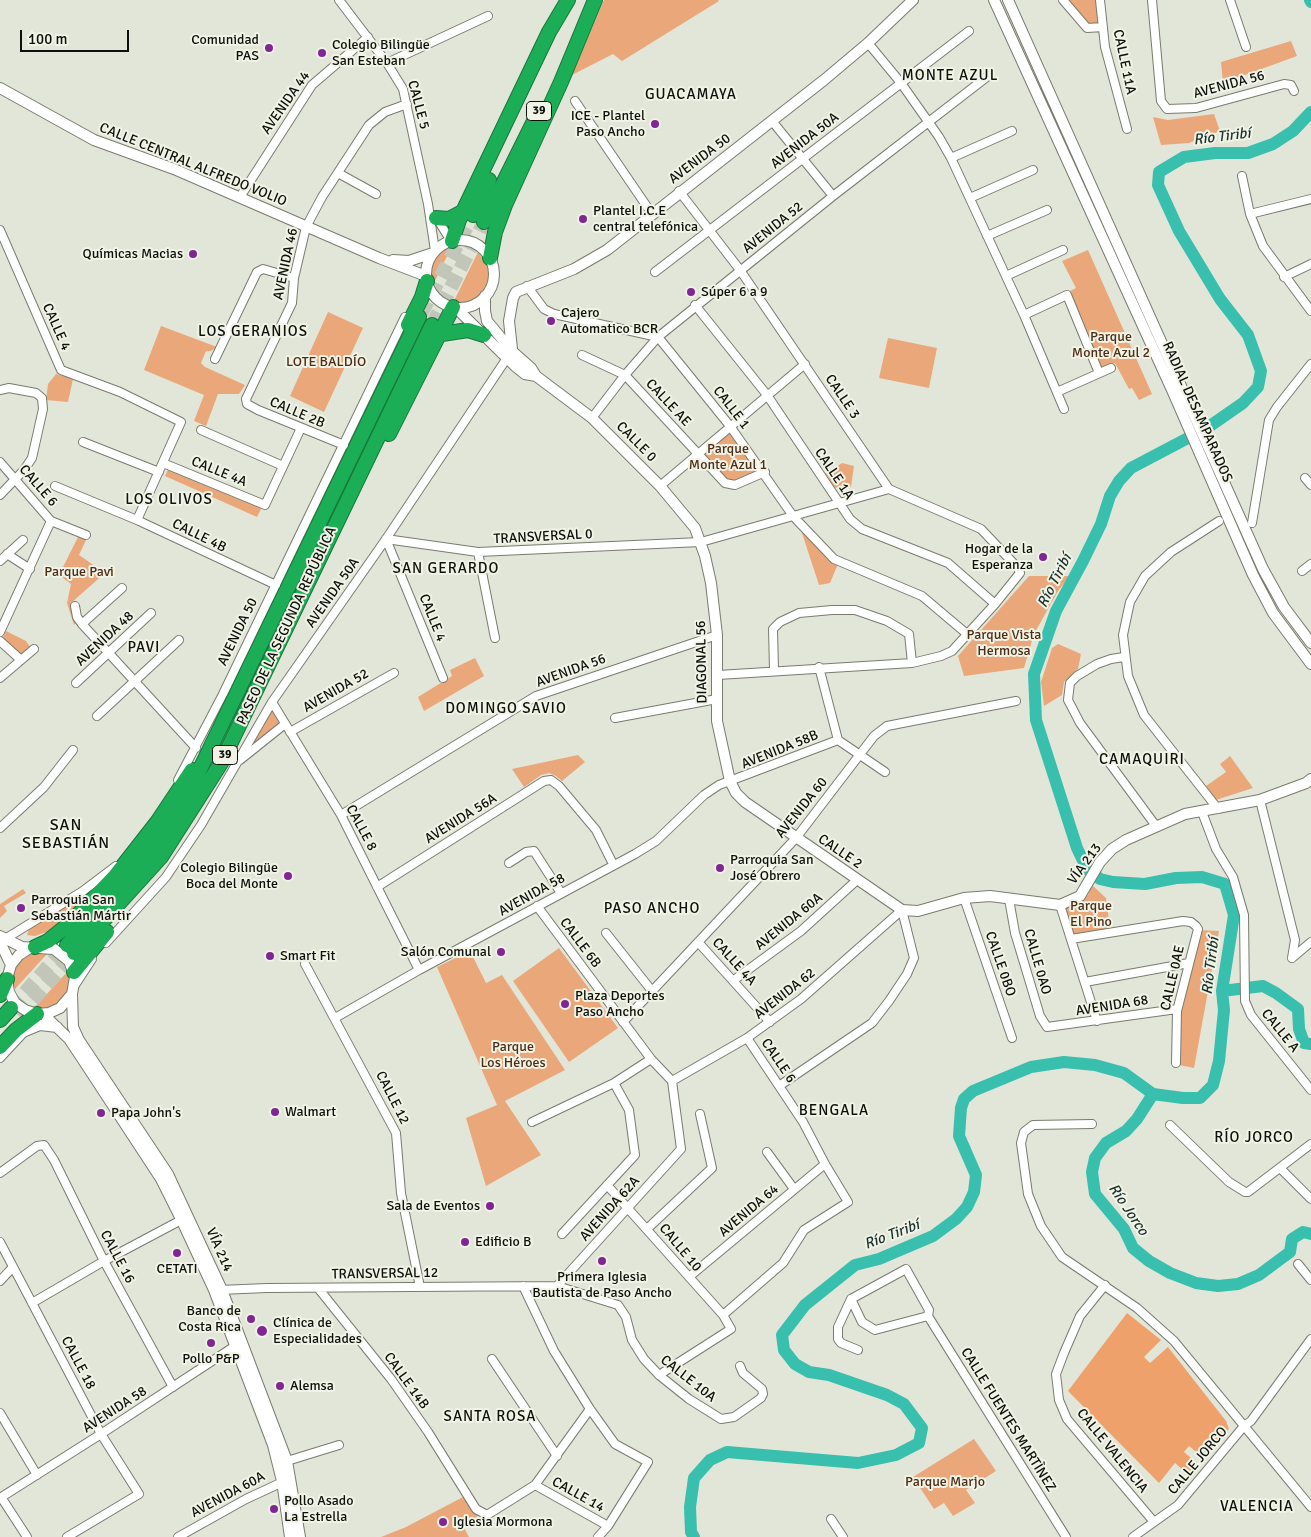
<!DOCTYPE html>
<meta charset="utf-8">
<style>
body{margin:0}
#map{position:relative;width:1311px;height:1537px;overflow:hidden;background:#e2e6d8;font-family:Signika,sans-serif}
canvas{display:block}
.scale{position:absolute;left:20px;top:30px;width:109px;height:22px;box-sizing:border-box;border:2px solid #0e100b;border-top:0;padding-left:6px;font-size:15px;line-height:18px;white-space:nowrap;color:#0e100b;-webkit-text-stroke:4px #f0f3e5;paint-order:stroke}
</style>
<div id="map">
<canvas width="1311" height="1537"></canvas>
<div class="scale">100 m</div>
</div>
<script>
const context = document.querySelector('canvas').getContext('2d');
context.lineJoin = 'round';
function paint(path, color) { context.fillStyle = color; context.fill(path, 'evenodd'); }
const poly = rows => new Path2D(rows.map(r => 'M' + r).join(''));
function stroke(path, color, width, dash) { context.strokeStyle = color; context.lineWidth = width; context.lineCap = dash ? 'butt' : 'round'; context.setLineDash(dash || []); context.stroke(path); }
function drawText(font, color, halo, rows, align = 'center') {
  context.font = font + ' Signika,sans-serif'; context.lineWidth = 4; context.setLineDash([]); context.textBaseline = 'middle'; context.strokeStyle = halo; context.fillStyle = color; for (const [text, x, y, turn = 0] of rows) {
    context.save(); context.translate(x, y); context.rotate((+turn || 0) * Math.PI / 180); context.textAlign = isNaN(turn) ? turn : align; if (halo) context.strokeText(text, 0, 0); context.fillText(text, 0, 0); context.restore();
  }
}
const green = poly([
 [604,0,718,0,719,1,622,61,613,54,572,75],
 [1065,0,1100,0,1103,27,1092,28],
 [1291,41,1297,56,1223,83,1221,62],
 [1214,114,1220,131,1189,143,1161,145,1153,117,1168,120],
 [452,246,433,285,430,272,433,261,442,251],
 [1088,250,1152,394,1139,400,1132,388,1129,389,1115,363,1101,367,1070,291,1076,288,1062,261],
 [478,252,488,265,490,276,487,289,482,296,470,303,453,303],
 [328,312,363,328,324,412,290,396],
 [161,326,217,347,211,351,206,351,201,363,205,367,245,385,239,394,218,394,206,426,194,421,204,395,144,370],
 [888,338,937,348,929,388,879,378],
 [56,374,73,379,68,402,46,400,48,384],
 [731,430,760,472,735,482,729,482,702,453],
 [842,463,854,466,851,487,842,489,834,487,826,474],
 [170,465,262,507,257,517,165,476],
 [803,528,825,556,838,564,830,583,819,585,801,530],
 [78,537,86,540,79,555,105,573,71,603,73,611,80,618,74,625,67,603,71,584,59,575],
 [1029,576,1070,576,1058,591,1034,634,1024,668,964,676,958,656],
 [6,631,26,641,31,648,22,656,2,640],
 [1058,644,1081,654,1078,669,1064,682,1062,695,1044,706,1041,682,1052,648],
 [475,658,484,676,424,711,418,697,452,676,450,670],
 [272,710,279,723,246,750],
 [578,755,585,762,562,781,556,776,549,773,541,775,524,787,512,769],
 [1230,756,1253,788,1216,800,1206,786,1226,772,1220,764],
 [1092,885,1106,898,1110,928,1073,935,1064,907,1088,895],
 [101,886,64,926,35,936,27,935,29,929],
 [23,889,26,893,4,906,7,911,0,918,0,904],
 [1199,930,1219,931,1194,1068,1179,1065,1179,1010],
 [559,948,618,1028,569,1062,513,981],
 [37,951,47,954,15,989,12,982,16,967,24,957],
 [470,951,486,983,502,975,565,1070,505,1101,541,1155,486,1186,466,1118,497,1105,437,967],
 [68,971,70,977,67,996,62,1001,50,1008,34,1008],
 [974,1439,996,1471,966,1490,975,1503,953,1516,944,1503,934,1509,913,1477],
 [463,1497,478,1516,463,1526,469,1537,381,1537,406,1527]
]);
const forest = poly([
 [1127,1313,1161,1340,1144,1357,1150,1363,1168,1347,1226,1421,1229,1429,1205,1459,1189,1446,1184,1452,1200,1466,1191,1477,1175,1463,1159,1483,1068,1391]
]);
const river = poly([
 [1310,0,1311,2],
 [1222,991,1263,986,1276,993,1298,1009,1299,1029,1304,1043,1311,1044],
 [1153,1094,1137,1119,1126,1131,1106,1143,1095,1158,1092,1172,1095,1194,1124,1229,1133,1248,1149,1261,1170,1273,1196,1283,1218,1286,1238,1284,1259,1275,1290,1252,1292,1239,1303,1232,1311,1234],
 [694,1537,691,1532,690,1507,694,1478,710,1460,727,1452,858,1463,896,1455,919,1443,922,1428,904,1404,887,1395,829,1375,809,1372,795,1364,784,1350,782,1335,805,1305,855,1265,879,1259,933,1236,956,1219,967,1207,974,1192,976,1175,959,1136,961,1108,964,1099,973,1091,1031,1067,1064,1062,1095,1065,1124,1073,1153,1094,1183,1098,1200,1098,1213,1085,1219,1061,1224,1010,1222,991,1234,915,1225,884,1202,877,1176,878,1145,884,1113,882,1100,879,1087,869,1077,848,1036,720,1034,674,1056,611,1083,561,1101,524,1110,496,1119,481,1131,468,1207,428,1243,403,1258,387,1261,371,1248,335,1220,299,1179,231,1158,185,1159,172,1184,157,1215,153,1248,153,1273,144,1293,131,1311,112]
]);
const highwayTunnel = poly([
 [421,314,473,215],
 [432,325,484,222],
 [11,1008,67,945],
 [19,1016,74,953]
]);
const street = poly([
 [339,0,387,63,403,89,428,204,435,251],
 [1063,0,1087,28,1103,27],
 [1100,0,1105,47,1127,129],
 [1152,0,1161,101,1167,109,1196,108,1284,84,1291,85,1294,91],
 [1230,0,1246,47],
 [868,43,901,83,939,137,951,158,1024,315,1064,409],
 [387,63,488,16],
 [575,101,652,214],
 [772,121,833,196],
 [951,158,1012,131],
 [338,173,376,194],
 [1242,176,1250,214,1263,246,1311,311],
 [679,191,740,270,889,489,981,529,1018,568,1020,573,995,604,952,651,941,656,912,663,718,675],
 [240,197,312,85,368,37],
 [970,198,1033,170],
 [1250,214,1311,199],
 [436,217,451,241],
 [0,230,61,370,120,392,181,422,137,520],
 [987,236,1047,210],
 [655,272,969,31],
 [1006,276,1063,250],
 [1284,277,1311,264],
 [527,286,544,309,554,314,658,337,730,426,793,516,834,559,922,596,967,634],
 [695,305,767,395,850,519,862,529,948,563,995,604],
 [1024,315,1067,295,1099,373],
 [582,355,625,375,725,483,735,485,765,472],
 [215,359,257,272,263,269,294,278],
 [0,390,9,388,36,393,42,398,43,409,32,458,24,470,0,495],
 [1057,392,1111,368],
 [592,418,625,375,658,337,833,196,988,76],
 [201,430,283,466],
 [83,442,159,472],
 [344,445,258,410,247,404,246,399,292,303,294,278,306,227,322,197,369,125,385,112,407,104],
 [0,462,51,521,86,535],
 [163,463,265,505,301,428],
 [1305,478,1311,485],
 [55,486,137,520,276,585],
 [660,486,805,364],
 [1252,523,1269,420,1277,407,1311,364],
 [386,539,478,552,701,542,889,489],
 [386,539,443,678],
 [478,552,495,638],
 [7,554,30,569],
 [0,561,23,540],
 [1302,571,1311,564],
 [75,606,77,617,82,624,196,748],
 [82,624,122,588],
 [0,632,51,521],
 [0,641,21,660],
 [1124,657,1111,659,1097,664,1077,676,1070,683,1068,700,1080,723,1156,826],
 [819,667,838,740,885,772],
 [774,670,773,629,780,622,799,613,832,610,855,610,887,621,909,634,912,663],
 [0,678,34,649],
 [76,683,151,613],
 [272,702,341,815,419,970],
 [97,716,179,640],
 [615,718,717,699],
 [290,732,394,673],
 [240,760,285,724],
 [178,780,223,694,405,317],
 [1260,800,1295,940,1292,958],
 [1218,809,1144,715,1128,676,1123,635,1130,602,1145,576,1171,552,1219,521],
 [1202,812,1216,849,1233,877,1244,915,1245,1001,1251,1015,1311,1090],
 [341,815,536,696,717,635],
 [0,828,44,787,73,750],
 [509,863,526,852,534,851,561,893],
 [377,887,544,781,551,780,559,786,596,830,613,864],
 [964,898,1012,1038],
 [1009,899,1015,933,1025,966,1040,1016,1047,1027,1177,1009],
 [1060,905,1097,1021],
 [537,906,651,1059,672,1081,681,1149,557,1286],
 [606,933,652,991],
 [5,939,83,891,116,866],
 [1071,939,1183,921,1191,922,1196,926,1198,929,1177,1011,1176,1063],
 [698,942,770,1022],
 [106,943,166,877,201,825,272,702,386,539,507,358],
 [1292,958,1311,942],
 [305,964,396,1133,401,1193,420,1287],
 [734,980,801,931,857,880],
 [1085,982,1189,963],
 [75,985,92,959],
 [335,1018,419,970,635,854,656,841,704,795,719,785,838,740],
 [623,1022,796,838,874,736,887,726,1016,701],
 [0,1058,26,1030],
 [672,1081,747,1038,801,999,902,910,914,958,907,974,889,1001,872,1023,779,1086],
 [532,1122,614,1083,651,1059],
 [1092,1124,1033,1125,1024,1132,1021,1143,1028,1194,1041,1226,1062,1257,1137,1308,1174,1341,1311,1507],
 [1170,1125,1229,1182,1245,1192,1248,1192,1311,1144],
 [767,1152,794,1189],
 [1280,1168,1311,1199],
 [0,1173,37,1146,44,1145,54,1160,104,1261,173,1387],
 [607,1185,723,1315,731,1329,659,1375],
 [648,1228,712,1168,700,1114],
 [562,1234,635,1155,629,1110,614,1083],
 [0,1242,101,1434,139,1494,67,1537],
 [1298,1264,1311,1280],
 [689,1277,825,1164],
 [0,1281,13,1267],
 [1105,1285,1080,1316,1064,1353,1056,1374,1059,1400,1067,1419,1154,1522],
 [523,1286,554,1351,590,1409,615,1444,648,1462,608,1526,598,1537],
 [318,1288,391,1379,428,1432,476,1509,487,1515,535,1485,590,1409],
 [219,1290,267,1288,557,1286,618,1305,626,1317,632,1340,644,1359,659,1375,689,1399,721,1419,734,1417,761,1398,763,1394,762,1389,743,1373,740,1366],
 [851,1299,838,1327,838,1339,841,1343,858,1350],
 [32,1303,104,1261,185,1218],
 [723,1315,783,1263,804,1230,848,1202,825,1164,803,1122,747,1038],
 [928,1316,875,1330,862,1322,851,1299,906,1269,929,1310,928,1316,1066,1537],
 [492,1359,557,1456],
 [0,1413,37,1475],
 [287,1461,339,1445],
 [535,1485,608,1526],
 [1,1497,27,1537],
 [0,1498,101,1434,238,1344],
 [831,1519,843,1537],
 [178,1537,246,1499,287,1480],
 [1133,1537,1178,1505,1244,1426,1251,1421,1311,1339]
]);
const secondary = poly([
 [994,0,1172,390,1253,575,1273,613,1311,664],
 [1008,0,1263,569,1284,607,1311,643],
 [0,88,94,140,174,169,379,258,426,276],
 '426 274a34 34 0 1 1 68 0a34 34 0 1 1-68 0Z',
 [393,260,409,261,433,253],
 [485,296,485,311,487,321,513,352,531,368,536,376,592,418,660,486,695,528,705,556,711,583,717,635,717,721,730,781,736,793,745,802,902,910,918,911,964,898,990,896,1060,905,1080,896,1100,862,1112,849,1126,840,1185,814,1260,800,1306,783,1311,779],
 [455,307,515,366,525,374,536,376],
 [512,349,509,321,513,298,516,292,574,269,607,250,824,80,868,43,913,0],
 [0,936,22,947,54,949,69,961,75,977,72,994,60,1008,49,1013,37,1014,25,1010,15,1003,9,992,7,979,11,965,19,955,30,948],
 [0,942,11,965],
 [72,994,73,1027,79,1040,168,1174,222,1290,287,1461,300,1537],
 [43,1014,69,1039,83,1060,161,1179,181,1219,214,1290,273,1445,282,1481,290,1537],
 [23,1032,40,1025,57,1027]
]);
const highway = poly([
 [473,215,489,180],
 [436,218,449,219,464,211],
 [484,222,535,119],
 [452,241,459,220,549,32,568,0],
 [490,258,495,232,505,205,561,82,595,0],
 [408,325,422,297,427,281],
 [442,334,468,330,484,335],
 [389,434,453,307],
 [67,945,152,848,188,794,419,317],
 [35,947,48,941,69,924,115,876,158,821,192,770],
 [74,953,161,857,221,763,432,325],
 [74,972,107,932],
 [0,995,7,979],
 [0,1020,11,1008],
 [0,1047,16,1030,37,1014]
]);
const markers = [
 [269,48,5,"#802694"],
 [322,53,5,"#802694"],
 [655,124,5,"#802694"],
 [583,219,5,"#802694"],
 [193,254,5,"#802694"],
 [691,292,5,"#802694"],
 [551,321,5,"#802694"],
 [1043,557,5,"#802694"],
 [720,868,5,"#802694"],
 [288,876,5,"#802694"],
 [21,908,5,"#802694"],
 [501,952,5,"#802694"],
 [270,956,5,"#802694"],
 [565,1004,5,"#802694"],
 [275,1112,5,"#802694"],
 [101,1113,5,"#802694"],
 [490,1206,5,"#802694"],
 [465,1242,5,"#802694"],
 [177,1253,5,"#802694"],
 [602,1261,5,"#802694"],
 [251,1319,5,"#802694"],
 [262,1331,6,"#802694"],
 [211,1343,5,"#802694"],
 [280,1386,5,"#802694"],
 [274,1509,5,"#802694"],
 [443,1522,5,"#802694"]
];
const shields = [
 [539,111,25],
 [225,755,25]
];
const shieldNames = [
 ["39",539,111],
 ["39",225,755]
];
const poiNames = [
 ["Comunidad",259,40,"right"],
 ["PAS",259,56,"right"],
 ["Colegio Bilingüe",332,45],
 ["San Esteban",332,61],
 ["ICE - Plantel",645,116,"right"],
 ["Paso Ancho",645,132,"right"],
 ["Plantel I.C.E",593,211],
 ["central telefónica",593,227],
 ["Químicas Macias",183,254,"right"],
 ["Súper 6 a 9",701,292],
 ["Cajero",561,313],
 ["Automatico BCR",561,329],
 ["Hogar de la",1033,549,"right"],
 ["Esperanza",1033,565,"right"],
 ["Parroquia San",730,860],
 ["José Obrero",730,876],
 ["Colegio Bilingüe",278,868,"right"],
 ["Boca del Monte",278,884,"right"],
 ["Parroquia San",31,900],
 ["Sebastián Mártir",31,916],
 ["Salón Comunal",491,952,"right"],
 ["Smart Fit",280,956],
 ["Plaza Deportes",575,996],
 ["Paso Ancho",575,1012],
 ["Walmart",285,1112],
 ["Papa John's",111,1113],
 ["Sala de Eventos",480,1206,"right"],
 ["Edificio B",475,1242],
 ["CETATI",177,1269,"center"],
 ["Primera Iglesia",602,1277,"center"],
 ["Bautista de Paso Ancho",602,1293,"center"],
 ["Banco de",241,1311,"right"],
 ["Costa Rica",241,1327,"right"],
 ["Clínica de",273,1323],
 ["Especialidades",273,1339],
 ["Pollo P&P",211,1359,"center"],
 ["Alemsa",290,1386],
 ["Pollo Asado",284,1501],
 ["La Estrella",284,1517],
 ["Iglesia Mormona",453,1522]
];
const streetNames = [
 ["CALLE 11A",1124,62,78],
 ["AVENIDA 56",1229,85,-15],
 ["AVENIDA 44",286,103,-55],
 ["CALLE 5",418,105,75],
 ["AVENIDA 50A",805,141,-38],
 ["AVENIDA 50",700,159,-37],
 ["CALLE CENTRAL ALFREDO VOLIO",193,165,22],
 ["AVENIDA 52",773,228,-39],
 ["AVENIDA 46",286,264,-78],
 ["CALLE 4",56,327,66],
 ["CALLE 3",842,397,56],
 ["CALLE AE",668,403,47],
 ["CALLE 1",731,408,52],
 ["RADIAL DESAMPARADOS",1197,412,66],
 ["CALLE 2B",297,413,23],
 ["CALLE 0",636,442,45],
 ["CALLE 4A",219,472,22],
 ["CALLE 1A",834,474,56],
 ["CALLE 6",38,486,49],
 ["CALLE 4B",199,536,26],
 ["TRANSVERSAL 0",543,537,-3],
 ["AVENIDA 50A",333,593,-55],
 ["CALLE 4",432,618,68],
 ["PASEO DE LA SEGUNDA REPÚBLICA",287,626,-65],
 ["AVENIDA 50",238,632,-64],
 ["AVENIDA 48",105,639,-43],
 ["DIAGONAL 56",702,662,-91],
 ["AVENIDA 56",571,671,-20],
 ["AVENIDA 52",336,691,-30],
 ["AVENIDA 58B",780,750,-22],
 ["AVENIDA 60",802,808,-51],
 ["AVENIDA 56A",461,819,-32],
 ["CALLE 8",361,828,62],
 ["CALLE 2",840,852,34],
 ["VÍA 213",1085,864,-54],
 ["AVENIDA 58",532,895,-29],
 ["AVENIDA 60A",789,922,-39],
 ["CALLE 6B",580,943,53],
 ["CALLE 4A",734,962,48],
 ["CALLE 0AO",1037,962,74],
 ["CALLE 0BO",1000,964,71],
 ["CALLE 0AE",1173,978,-77],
 ["AVENIDA 62",785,994,-38],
 ["AVENIDA 68",1112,1006,-9],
 ["CALLE A",1280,1031,51],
 ["CALLE 6",778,1061,56],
 ["CALLE 12",392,1098,63],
 ["AVENIDA 62A",610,1209,-48],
 ["AVENIDA 64",749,1211,-40],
 ["CALLE 10",680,1248,50],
 ["VÍA 214",219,1250,66],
 ["CALLE 16",117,1257,62],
 ["TRANSVERSAL 12",385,1274,-1],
 ["CALLE 18",78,1363,62],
 ["CALLE 10A",688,1379,38],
 ["CALLE 14B",406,1381,54],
 ["AVENIDA 58",115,1410,-33],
 ["CALLE FUENTES MARTÌNEZ",1008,1420,58],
 ["CALLE VALENCIA",1112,1451,51],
 ["CALLE JORCO",1198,1461,-50],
 ["AVENIDA 60A",228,1495,-28],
 ["CALLE 14",578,1495,29]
];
const parkNames = [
 ["Parque",1111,337],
 ["Monte Azul 2",1111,353],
 ["LOTE BALDÍO",326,362],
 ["Parque",728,449],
 ["Monte Azul 1",728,465],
 ["Parque Pavi",79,572],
 ["Parque Vista",1004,635],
 ["Hermosa",1004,651],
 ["Parque",1091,906],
 ["El Pino",1091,922],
 ["Parque",513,1047],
 ["Los Héroes",513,1063],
 ["Parque Marjo",945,1482]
];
const neighbourhoodNames = [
 ["MONTE AZUL",950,76],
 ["GUACAMAYA",691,95],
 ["LOS GERANIOS",253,332],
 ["LOS OLIVOS",169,500],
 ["SAN GERARDO",446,569],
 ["PAVI",144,648],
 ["DOMINGO SAVIO",506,709],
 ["CAMAQUIRI",1142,760],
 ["PASO ANCHO",652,909],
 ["BENGALA",834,1111],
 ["RÍO JORCO",1254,1138],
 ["SANTA ROSA",490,1417],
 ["VALENCIA",1257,1507]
];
const waterNames = [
 ["Río Tiribí",1222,137,-7],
 ["Río Tiribí",1055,581,-63],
 ["Río Tiribí",1211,966,-83],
 ["Río Jorco",1128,1210,56],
 ["Río Tiribí",892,1235,-21]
];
const quarterNames = [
 ["SAN",66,826],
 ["SEBASTIÁN",66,844]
];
paint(green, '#e9a77a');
paint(forest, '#eea16b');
stroke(river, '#39bfad', 12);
stroke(highwayTunnel, '#c2c6b9', 14, [14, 7]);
stroke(street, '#787c6f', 10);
stroke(secondary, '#787c6f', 12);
stroke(highway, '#17773c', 16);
stroke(street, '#fff', 8);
stroke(secondary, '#fff', 10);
stroke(highway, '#1cae56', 14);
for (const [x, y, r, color] of markers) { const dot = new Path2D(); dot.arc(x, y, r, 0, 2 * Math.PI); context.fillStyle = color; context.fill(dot); stroke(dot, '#f0f3e5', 2); }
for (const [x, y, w] of shields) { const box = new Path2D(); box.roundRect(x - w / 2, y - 9.5, w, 19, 4); context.fillStyle = '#f0f3e5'; context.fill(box); stroke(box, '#0e100b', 1); }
drawText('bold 12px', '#0e100b', null, shieldNames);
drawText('14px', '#0e100b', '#f0f3e5', poiNames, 'left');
drawText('14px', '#0e100b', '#f0f3e5', streetNames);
drawText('14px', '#4d2d16', '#f0f3e5', parkNames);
context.letterSpacing = '1px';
drawText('15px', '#0e100b', '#f0f3e5', neighbourhoodNames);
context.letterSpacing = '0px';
drawText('italic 15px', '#1b312e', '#f0f3e5', waterNames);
context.letterSpacing = '1px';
drawText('16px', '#0e100b', '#f0f3e5', quarterNames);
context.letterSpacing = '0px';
</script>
